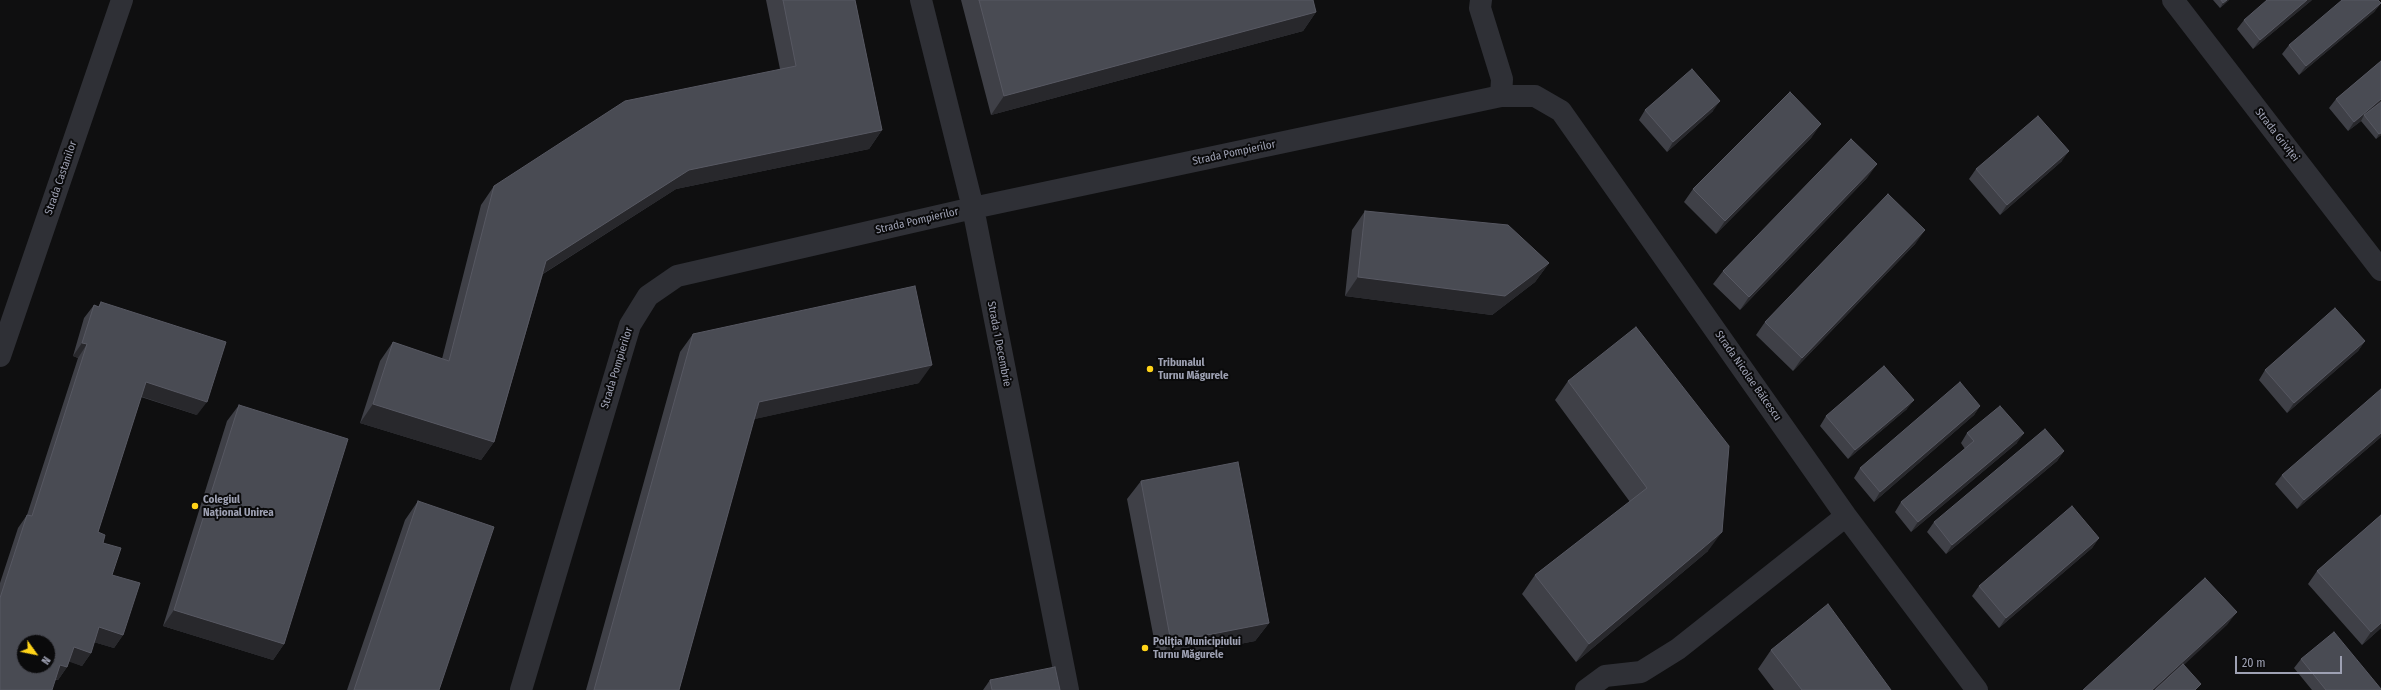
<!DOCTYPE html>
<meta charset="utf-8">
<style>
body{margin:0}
#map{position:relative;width:2381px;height:690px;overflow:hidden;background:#0f0f10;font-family:"Fira Sans Condensed",sans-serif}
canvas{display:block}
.north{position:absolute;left:16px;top:634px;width:40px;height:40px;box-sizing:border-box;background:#0a0a0b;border:1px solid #45464e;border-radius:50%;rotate:123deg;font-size:11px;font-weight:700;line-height:16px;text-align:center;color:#9ea1b3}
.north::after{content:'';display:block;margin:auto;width:14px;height:18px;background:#ffd318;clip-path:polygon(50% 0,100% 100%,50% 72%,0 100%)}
.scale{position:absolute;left:2235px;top:656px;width:107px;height:18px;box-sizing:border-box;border:2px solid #9ea1b3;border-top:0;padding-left:5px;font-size:12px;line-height:14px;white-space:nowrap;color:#9ea1b3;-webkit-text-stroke:3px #0a0a0b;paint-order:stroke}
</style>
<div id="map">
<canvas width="2381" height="690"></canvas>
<div class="north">N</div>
<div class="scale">20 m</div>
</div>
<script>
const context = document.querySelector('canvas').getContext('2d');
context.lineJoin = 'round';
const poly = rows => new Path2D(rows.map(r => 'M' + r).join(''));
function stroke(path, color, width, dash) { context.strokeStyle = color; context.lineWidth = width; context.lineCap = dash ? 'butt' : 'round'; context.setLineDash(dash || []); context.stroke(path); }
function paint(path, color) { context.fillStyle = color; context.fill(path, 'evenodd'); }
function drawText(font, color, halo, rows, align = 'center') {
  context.font = font + ' "Fira Sans Condensed",sans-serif'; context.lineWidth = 4; context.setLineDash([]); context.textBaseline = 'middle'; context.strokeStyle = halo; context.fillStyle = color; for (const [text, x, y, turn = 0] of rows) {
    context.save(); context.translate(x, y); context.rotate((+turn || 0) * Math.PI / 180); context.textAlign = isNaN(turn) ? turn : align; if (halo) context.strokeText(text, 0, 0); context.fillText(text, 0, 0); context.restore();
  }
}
const minor = poly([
 [921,0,973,208,1068,690],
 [1481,0,1480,8,1502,79,1501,96],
 [2173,0,2381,270],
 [0,356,122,0],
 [521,690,630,325,648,296,677,276,973,208,1501,96,1535,96,1561,111,1846,516,1977,690],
 [1586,690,1605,676,1641,672,1678,649,1846,516]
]);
const wall = poly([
 [766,0,855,0,882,130,869,149,676,189,543,274,494,442,481,460,360,423,380,361,393,342,442,359,481,205,494,186,780,69],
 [961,0,1313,0,1316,12,1303,31,991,115],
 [2213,0,2229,0,2220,8],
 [2312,0,2253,49,2237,29,2244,20],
 [2381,3,2374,12,2299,75,2282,54,2289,45],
 [2381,61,2381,135,2376,139,2361,121,2348,131,2329,108,2336,99],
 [1645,110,1713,111,1667,152,1639,120],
 [1812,137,1716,234,1684,202,1693,189],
 [2062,161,2000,215,1969,179,1976,169],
 [1868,177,1740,310,1713,284,1723,271],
 [1365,211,1549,263,1535,282,1492,315,1345,296,1352,230],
 [1916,243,1793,371,1756,335,1765,322],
 [101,302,197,415,141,397,98,532,103,543,112,575,123,635,114,648,94,642,91,653,82,666,69,661,67,667,58,680,56,680,0,690,0,583,18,528,27,515,78,358,73,356,84,318,94,305,98,307],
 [693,334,919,383,754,419,679,690,586,690,680,352],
 [2365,341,2358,351,2287,413,2259,380,2265,370],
 [1568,381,1708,551,1576,662,1522,594,1535,575,1630,502,1555,400],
 [239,405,284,644,273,660,163,626,227,421],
 [1980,406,1974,415,1874,502,1854,478,1860,468],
 [1907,409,1848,459,1820,426,1826,416],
 [1967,433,2017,443,1911,532,1895,512,1901,502,1965,449,1961,443],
 [2381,437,2297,509,2275,484,2282,475],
 [2064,451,2057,461,1946,554,1927,532,1934,522],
 [1141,481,1269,623,1255,641,1158,660,1127,499],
 [418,501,439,690,347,690,405,520],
 [2381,515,2381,628,2362,645,2308,584,2317,571],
 [2099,538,2092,548,1999,628,1972,596,1979,586],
 [1771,650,1891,690,1774,690,1758,669],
 [2301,659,2381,690,2312,690,2294,668],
 [990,680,1060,690,983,690]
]);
const shadedWall = poly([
 [2227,0,2229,0,2220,8,2223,3],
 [2307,0,2312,0,2253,49,2260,40],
 [2381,3,2374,12,2299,75,2306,66],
 [1316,12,1303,31,991,115,1004,96],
 [2381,99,2381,103,2364,115,2361,121,2348,131,2354,122],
 [1720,101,1713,111,1667,152,1673,142],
 [1821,124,1812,137,1716,234,1725,221],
 [882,130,869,149,676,189,533,280,546,261,689,170],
 [2381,133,2381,135,2376,139,2379,134],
 [2069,151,2062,161,2000,215,2007,205],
 [1877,164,1868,177,1740,310,1749,297],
 [1925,230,1916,243,1793,371,1802,358],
 [1549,263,1535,282,1492,315,1345,296,1358,277],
 [2365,341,2358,351,2287,413,2294,403],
 [82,343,87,344,78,358,73,356],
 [932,365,919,383,746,421,759,402],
 [146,382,207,402,197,415,137,395],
 [1914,400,1907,409,1848,459,1855,450],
 [373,404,494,442,481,460,360,423],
 [1980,406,1974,415,1874,502,1880,492],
 [2024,433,2017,443,1911,532,1918,522],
 [2381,433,2381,437,2297,509,2304,500],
 [2064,451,2057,461,1946,554,1952,545],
 [1722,532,1708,551,1576,662,1589,644],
 [2099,538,2092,548,1999,628,2006,618],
 [174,610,284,644,273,660,163,626],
 [2237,612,2227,625,2157,690,2152,690],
 [1269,623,1255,641,1158,660,1171,642],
 [2381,623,2381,628,2362,645,2371,632],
 [99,627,123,635,114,648,90,641],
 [74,647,91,653,82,666,64,660],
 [60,665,67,667,58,680,51,678]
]);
const building = poly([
 [783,0,855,0,882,130,689,170,546,261,494,442,373,404,393,342,449,361,494,186,625,101,796,66,783,0],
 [979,0,1313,0,1316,12,1004,96,979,0],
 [2221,0,2227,0,2223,3,2221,0],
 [2267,0,2307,0,2260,40,2244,20,2267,0],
 [2342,0,2378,0,2381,3,2306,66,2289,45,2342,0],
 [2381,61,2381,99,2354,122,2336,99,2381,61],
 [1692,69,1720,101,1673,142,1645,110,1692,69],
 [1790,92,1821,124,1725,221,1693,189,1790,92],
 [2381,102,2381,133,2379,134,2364,115,2381,102],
 [2038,116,2069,151,2007,205,1976,169,2038,116],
 [1851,139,1877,164,1749,297,1723,271,1851,139],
 [1888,194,1925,230,1802,358,1765,322,1888,194],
 [1365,211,1508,225,1549,263,1505,296,1358,277,1365,211],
 [915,286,932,365,759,402,679,690,594,690,693,334,915,286],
 [101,302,226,342,207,402,146,382,98,532,105,535,103,543,121,548,112,575,140,583,123,635,99,627,91,653,74,647,67,667,60,665,52,690,0,690,0,598,27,515,32,516,87,344,82,343,94,305,99,307,101,302],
 [24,642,48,642,48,666,24,666,24,642],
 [2335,308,2365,341,2294,403,2265,370,2335,308],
 [1636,327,1729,446,1722,532,1589,644,1535,575,1647,488,1568,381,1636,327],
 [1884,366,1914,400,1855,450,1826,416,1884,366],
 [1960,382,1980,406,1880,492,1860,468,1960,382],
 [2381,389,2381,433,2304,500,2282,475,2381,389],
 [239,405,348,439,284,644,174,610,239,405],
 [2000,406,2024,433,1918,522,1901,502,1974,441,1967,433,2000,406],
 [2045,429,2064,451,1952,545,1934,522,2045,429],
 [1238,462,1269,623,1171,642,1141,481,1238,462],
 [418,501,494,527,439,690,354,690,418,501],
 [2072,506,2099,538,2006,618,1979,586,2072,506],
 [2381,515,2381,623,2371,632,2317,571,2381,515],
 [2205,578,2237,612,2152,690,2083,690,2205,578],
 [1828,604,1891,690,1802,690,1771,650,1828,604],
 [2334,632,2381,689,2381,690,2326,690,2301,659,2334,632],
 [2183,664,2201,684,2195,690,2155,690,2183,664],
 [1055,667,1060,690,992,690,990,680,1055,667]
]);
const markers = [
 [1150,369,4,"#ffd318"],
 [195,506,4,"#ffd318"],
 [1145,648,4,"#ffd318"]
];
const streetNames = [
 ["Strada Griviței",2277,135,52],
 ["Strada Pompierilor",1234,153,-12],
 ["Strada Castanilor",61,178,-71],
 ["Strada Pompierilor",917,221,-13],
 ["Strada 1 Decembrie",999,344,79],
 ["Strada Pompierilor",617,368,-73],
 ["Strada Nicolae Bălcescu",1748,376,55]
];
const poiNames = [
 ["Tribunalul",1158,363],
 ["Turnu Măgurele",1158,376],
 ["Colegiul",203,500],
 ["Național Unirea",203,513],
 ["Poliția Municipiului",1153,642],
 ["Turnu Măgurele",1153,655]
];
stroke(minor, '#2f3036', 22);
paint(wall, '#3f4047');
paint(shadedWall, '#28282c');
paint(building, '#494b53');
stroke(building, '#575862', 1);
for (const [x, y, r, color] of markers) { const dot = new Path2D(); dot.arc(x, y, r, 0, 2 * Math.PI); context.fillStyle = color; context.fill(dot); stroke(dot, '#0a0a0b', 1.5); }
drawText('11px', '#9ea1b3', '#0a0a0b', streetNames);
drawText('bold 11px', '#9ea1b3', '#0a0a0b', poiNames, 'left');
</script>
